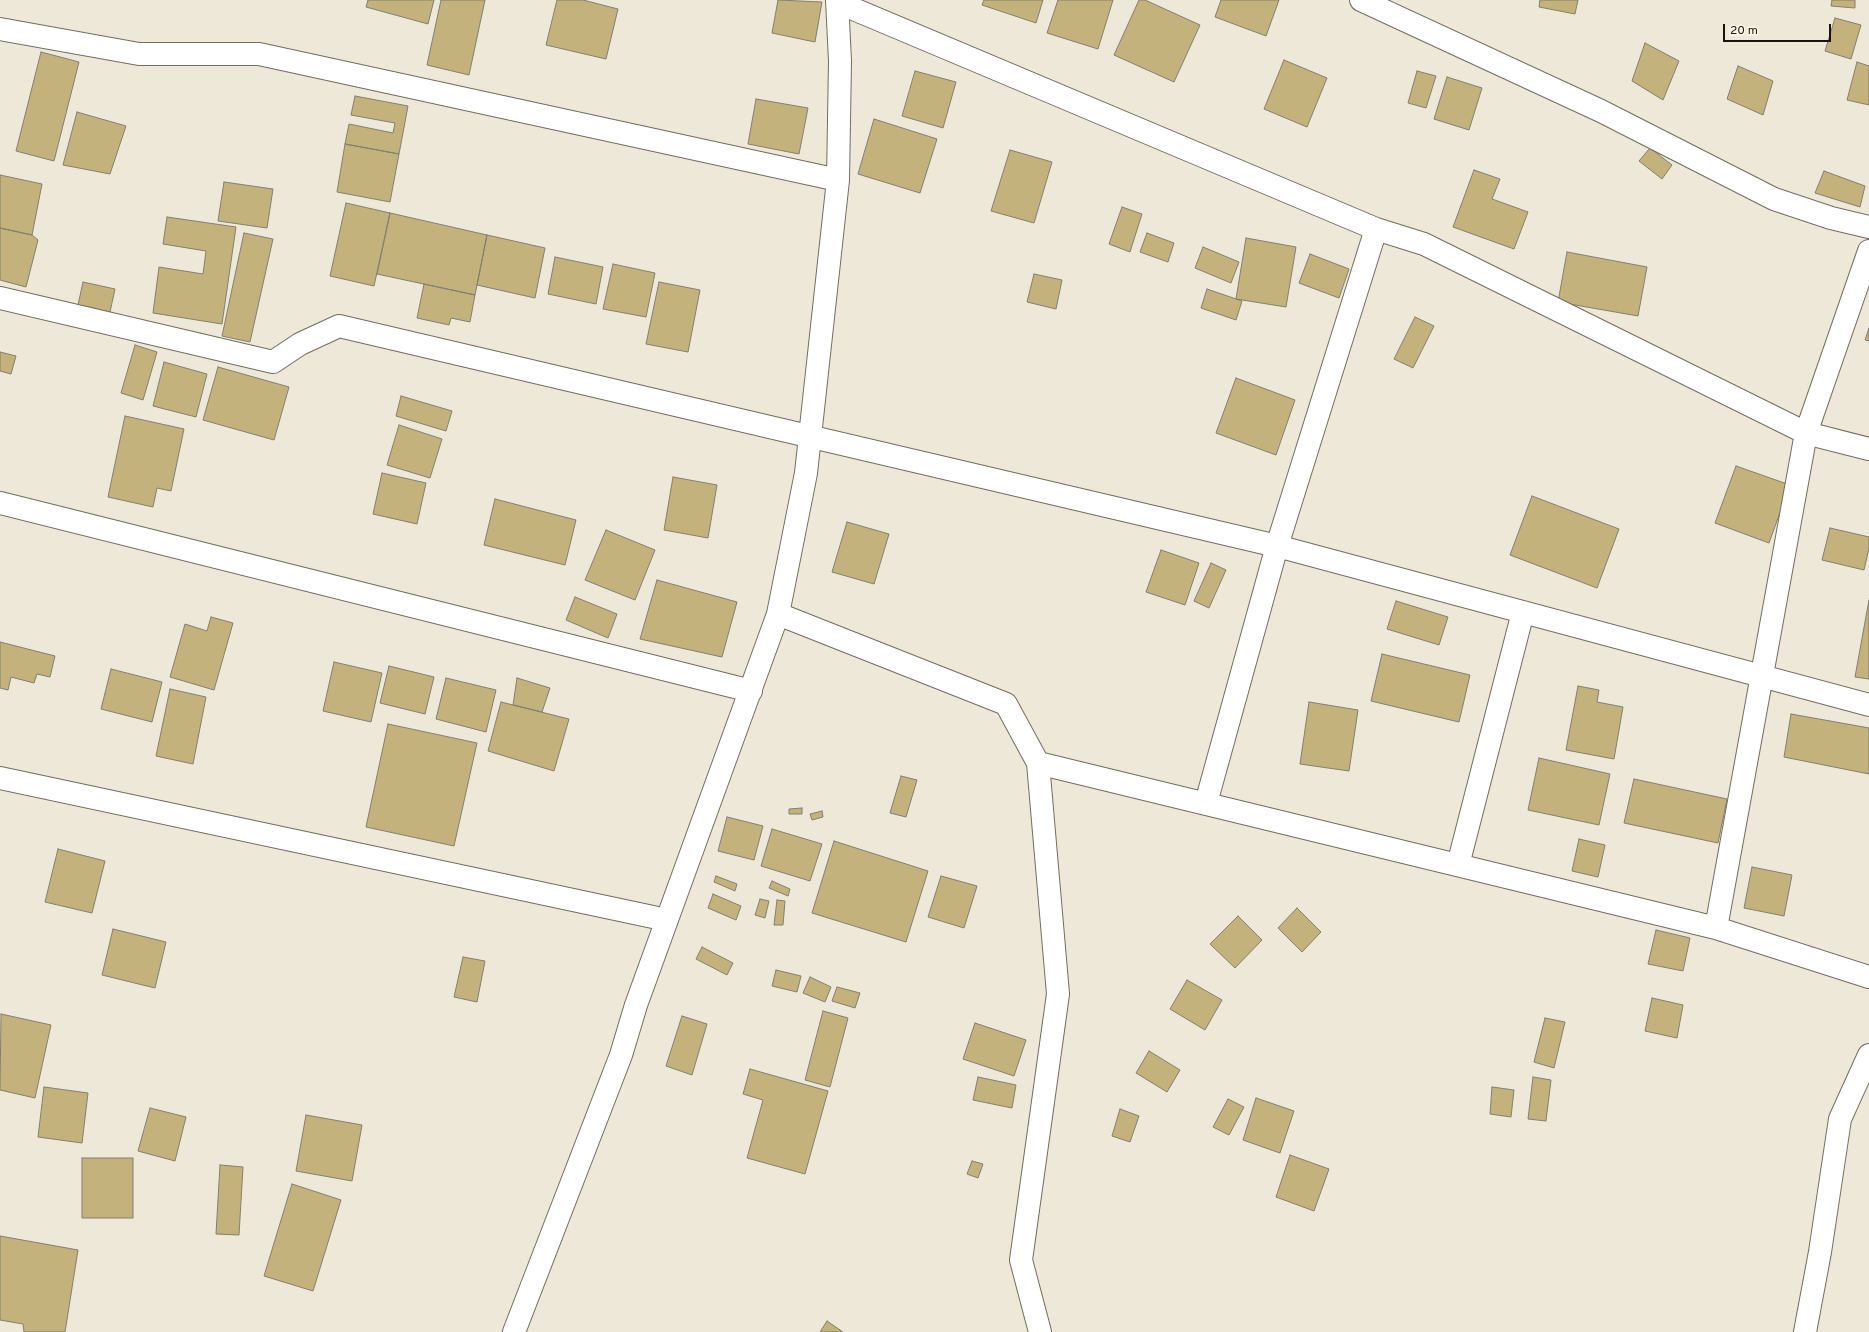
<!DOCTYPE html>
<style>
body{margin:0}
#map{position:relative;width:1869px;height:1332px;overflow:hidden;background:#ede8d8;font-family:Overpass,sans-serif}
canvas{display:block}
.scale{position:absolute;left:1723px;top:24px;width:108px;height:18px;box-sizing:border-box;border:2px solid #17150f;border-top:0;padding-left:5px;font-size:12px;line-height:14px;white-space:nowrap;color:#17150f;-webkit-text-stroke:3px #faf5e5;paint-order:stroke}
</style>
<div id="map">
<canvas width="1869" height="1332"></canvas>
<div class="scale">20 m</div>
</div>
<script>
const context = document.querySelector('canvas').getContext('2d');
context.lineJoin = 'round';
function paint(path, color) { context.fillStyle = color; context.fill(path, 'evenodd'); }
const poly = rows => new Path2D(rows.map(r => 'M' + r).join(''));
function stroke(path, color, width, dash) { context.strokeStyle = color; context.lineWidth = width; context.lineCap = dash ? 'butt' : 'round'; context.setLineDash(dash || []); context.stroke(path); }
const building = poly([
 [368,0,434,0,428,24,366,7,368,0],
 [441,0,485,0,469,75,427,65,441,0],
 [557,0,583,0,618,9,606,59,546,45,557,0],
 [778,0,822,2,815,42,772,33,778,0],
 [984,0,1043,0,1036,23,982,5,984,0],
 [1058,0,1113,0,1098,49,1047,33,1058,0],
 [1139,0,1145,0,1200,25,1174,82,1114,55,1139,0],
 [1221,0,1279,0,1266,36,1215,17,1221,0],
 [1540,0,1578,0,1575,14,1539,7,1540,0],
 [1832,0,1855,0,1855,8,1831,6,1832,0],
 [1835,18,1861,25,1851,59,1825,51,1835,18],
 [1645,43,1679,61,1663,100,1632,81,1645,43],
 [41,52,79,62,54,161,16,151,41,52],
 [1284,60,1327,78,1307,127,1264,109,1284,60],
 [1857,62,1869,66,1869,105,1847,100,1857,62],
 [1738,66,1773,81,1763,115,1727,99,1738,66],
 [915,71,956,82,943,128,902,116,915,71],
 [1417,71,1436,76,1426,108,1408,103,1417,71],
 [1447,77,1482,88,1469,130,1434,119,1447,77],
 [355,96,408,106,399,154,345,144,349,124,393,133,395,123,351,115,355,96],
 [756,99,808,108,799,154,748,144,756,99],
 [77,112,126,126,110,174,63,165,77,112],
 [874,119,937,139,920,193,858,174,874,119],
 [345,144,399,154,390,202,337,192,345,144],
 [1650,148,1672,165,1662,179,1639,161,1650,148],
 [1010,150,1052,162,1034,223,991,211,1010,150],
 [1474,170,1500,179,1492,199,1528,212,1514,249,1453,227,1474,170],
 [1824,171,1865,186,1860,207,1815,193,1824,171],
 [0,175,42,184,32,235,0,228,0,175],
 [224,182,273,189,267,228,218,221,224,182],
 [346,203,390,213,374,286,330,276,346,203],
 [1122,207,1142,214,1130,252,1109,244,1122,207],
 [390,213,487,235,475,295,377,274,390,213],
 [167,217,236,227,222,324,153,313,159,267,203,274,206,251,163,244,167,217],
 [0,228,32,235,38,240,26,287,0,280,0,228],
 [244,233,273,239,250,342,222,336,244,233],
 [1147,233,1174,243,1168,262,1140,252,1147,233],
 [487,235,545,248,535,298,477,285,487,235],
 [1246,238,1296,247,1286,307,1236,299,1246,238],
 [1203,247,1239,262,1231,283,1195,268,1203,247],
 [1567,252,1647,267,1638,316,1558,302,1567,252],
 [1310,254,1349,269,1339,298,1299,283,1310,254],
 [555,257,603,267,596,304,548,294,555,257],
 [613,264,655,273,646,317,603,309,613,264],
 [1034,274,1062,280,1056,309,1027,302,1034,274],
 [83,282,115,289,110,312,78,305,83,282],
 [659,282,700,290,688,352,646,344,659,282],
 [424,284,475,295,470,322,451,318,449,325,417,318,424,284],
 [1207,289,1242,301,1236,320,1201,308,1207,289],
 [1415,317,1434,326,1413,368,1394,359,1415,317],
 [1869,328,1869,341,1865,340,1869,328],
 [135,345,157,352,143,400,121,393,135,345],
 [0,352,16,356,11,374,0,371,0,352],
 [164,362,207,374,196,417,153,406,164,362],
 [218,367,289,387,274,440,203,420,218,367],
 [1236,378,1295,400,1276,455,1216,433,1236,378],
 [401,396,452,411,446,431,396,416,401,396],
 [125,416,184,429,171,491,157,488,153,507,108,497,125,416],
 [399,425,442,439,430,478,387,465,399,425],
 [1736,466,1790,485,1769,543,1715,523,1736,466],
 [382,473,426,483,417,524,373,514,382,473],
 [673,477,717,485,708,538,664,530,673,477],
 [1532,496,1619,529,1597,588,1510,555,1532,496],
 [495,499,576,520,565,565,484,545,495,499],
 [847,522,889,534,874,584,832,572,847,522],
 [1830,528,1869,537,1869,548,1864,570,1822,560,1830,528],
 [606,530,655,550,635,600,585,580,606,530],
 [1161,550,1199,563,1185,605,1146,592,1161,550],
 [1211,563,1226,570,1209,608,1194,601,1211,563],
 [657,580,737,602,722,657,640,639,657,580],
 [575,597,617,614,608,638,566,620,575,597],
 [1869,600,1869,679,1855,677,1869,600],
 [1396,601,1448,617,1439,645,1387,629,1396,601],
 [211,617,233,623,214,690,170,677,185,624,207,631,211,617],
 [0,642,55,656,50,677,37,674,34,683,11,677,8,690,0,688,0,642],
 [1382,654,1470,675,1459,722,1371,701,1382,654],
 [334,662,382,673,371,722,323,711,334,662],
 [389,666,434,677,425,714,380,703,389,666],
 [111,669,162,682,152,722,101,709,111,669],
 [446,678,496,690,486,732,436,719,446,678],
 [517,678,550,688,542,712,513,705,517,678],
 [1578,686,1599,690,1597,702,1623,707,1614,759,1566,750,1578,686],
 [170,689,206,697,193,764,156,756,170,689],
 [501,702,569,719,554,771,488,751,501,702],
 [1309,702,1358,710,1349,771,1300,764,1309,702],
 [1791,714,1869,728,1869,774,1784,757,1791,714],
 [388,724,477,743,454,846,366,827,388,724],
 [1539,758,1610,774,1599,825,1528,810,1539,758],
 [901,776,917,780,906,817,890,813,901,776],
 [1634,779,1727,799,1718,843,1624,823,1634,779],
 [802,808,802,814,789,814,789,809,802,808],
 [822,811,823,817,812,820,810,814,822,811],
 [727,817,763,826,754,860,718,851,727,817],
 [772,829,822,844,810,881,761,866,772,829],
 [1579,839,1605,845,1598,877,1572,871,1579,839],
 [834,841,928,871,906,942,812,913,834,841],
 [58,849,105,861,92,913,45,902,58,849],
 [1752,867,1792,875,1784,916,1744,908,1752,867],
 [716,876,737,884,735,891,714,882,716,876],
 [941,876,977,886,964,928,928,917,941,876],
 [772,881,790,889,788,896,769,888,772,881],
 [713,894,741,906,736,920,708,908,713,894],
 [760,899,769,901,765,918,755,915,760,899],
 [777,900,785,901,783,925,774,925,777,900],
 [1297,908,1321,932,1302,952,1278,928,1297,908],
 [1238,916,1262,940,1235,968,1210,944,1238,916],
 [113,929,166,942,155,988,102,975,113,929],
 [1656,930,1690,938,1683,971,1648,964,1656,930],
 [702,947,733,963,727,975,696,959,702,947],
 [463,957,485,961,477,1002,454,997,463,957],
 [776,970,801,976,797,992,772,986,776,970],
 [810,977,831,987,825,1002,803,993,810,977],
 [1187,980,1222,1000,1205,1030,1170,1009,1187,980],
 [837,987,860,993,855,1008,832,1001,837,987],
 [1652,998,1683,1005,1677,1038,1645,1031,1652,998],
 [823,1011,848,1018,830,1087,805,1080,823,1011],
 [1,1014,51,1025,35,1098,0,1090,1,1014],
 [682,1016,707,1024,692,1075,666,1066,682,1016],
 [1545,1018,1565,1022,1554,1068,1534,1062,1545,1018],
 [975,1023,1026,1040,1014,1076,963,1059,975,1023],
 [1149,1051,1180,1070,1167,1092,1136,1073,1149,1051],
 [750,1069,828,1091,805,1174,747,1158,763,1100,743,1094,750,1069],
 [978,1077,1016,1085,1012,1108,973,1100,978,1077],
 [1533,1077,1551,1080,1546,1121,1528,1119,1533,1077],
 [44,1087,88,1093,82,1143,38,1137,44,1087],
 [1492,1087,1514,1090,1511,1117,1490,1114,1492,1087],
 [1256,1098,1294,1111,1280,1153,1243,1140,1256,1098],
 [1228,1099,1244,1107,1229,1135,1213,1127,1228,1099],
 [150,1108,186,1117,175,1161,138,1151,150,1108],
 [1120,1109,1139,1116,1130,1142,1112,1136,1120,1109],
 [306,1115,362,1125,352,1181,296,1171,306,1115],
 [1290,1155,1329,1169,1314,1211,1276,1197,1290,1155],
 [82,1158,133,1158,133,1218,82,1218,82,1158],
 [972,1161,983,1164,978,1178,967,1174,972,1161],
 [220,1165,243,1167,239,1235,216,1234,220,1165],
 [292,1184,341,1200,313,1291,264,1276,292,1184],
 [0,1236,78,1250,65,1332,24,1332,23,1324,0,1320,0,1236],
 [827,1321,843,1332,820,1332,827,1321]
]);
const minor = poly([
 [1361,0,1601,111,1774,199,1831,218,1869,227],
 [837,2,1376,229,1424,244,1806,433,1869,449],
 [0,29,139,54,259,54,838,180],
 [0,298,273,362,300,344,339,326,1277,546,1869,705],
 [0,503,751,691],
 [778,614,1006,704,1038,763,1058,994,1021,1260,1040,1332],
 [1038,763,1716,928,1869,977],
 [0,778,667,920],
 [1206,803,1277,546,1376,229],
 [1458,865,1523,612],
 [1716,928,1806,433,1869,251],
 [514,1332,621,1055,636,1005,778,614,806,473,838,180,840,61,837,0],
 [1805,1332,1820,1252,1840,1119,1869,1055]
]);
paint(building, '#c3b27b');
stroke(building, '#837f71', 1);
stroke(minor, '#726d5f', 24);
stroke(minor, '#fff', 22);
</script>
